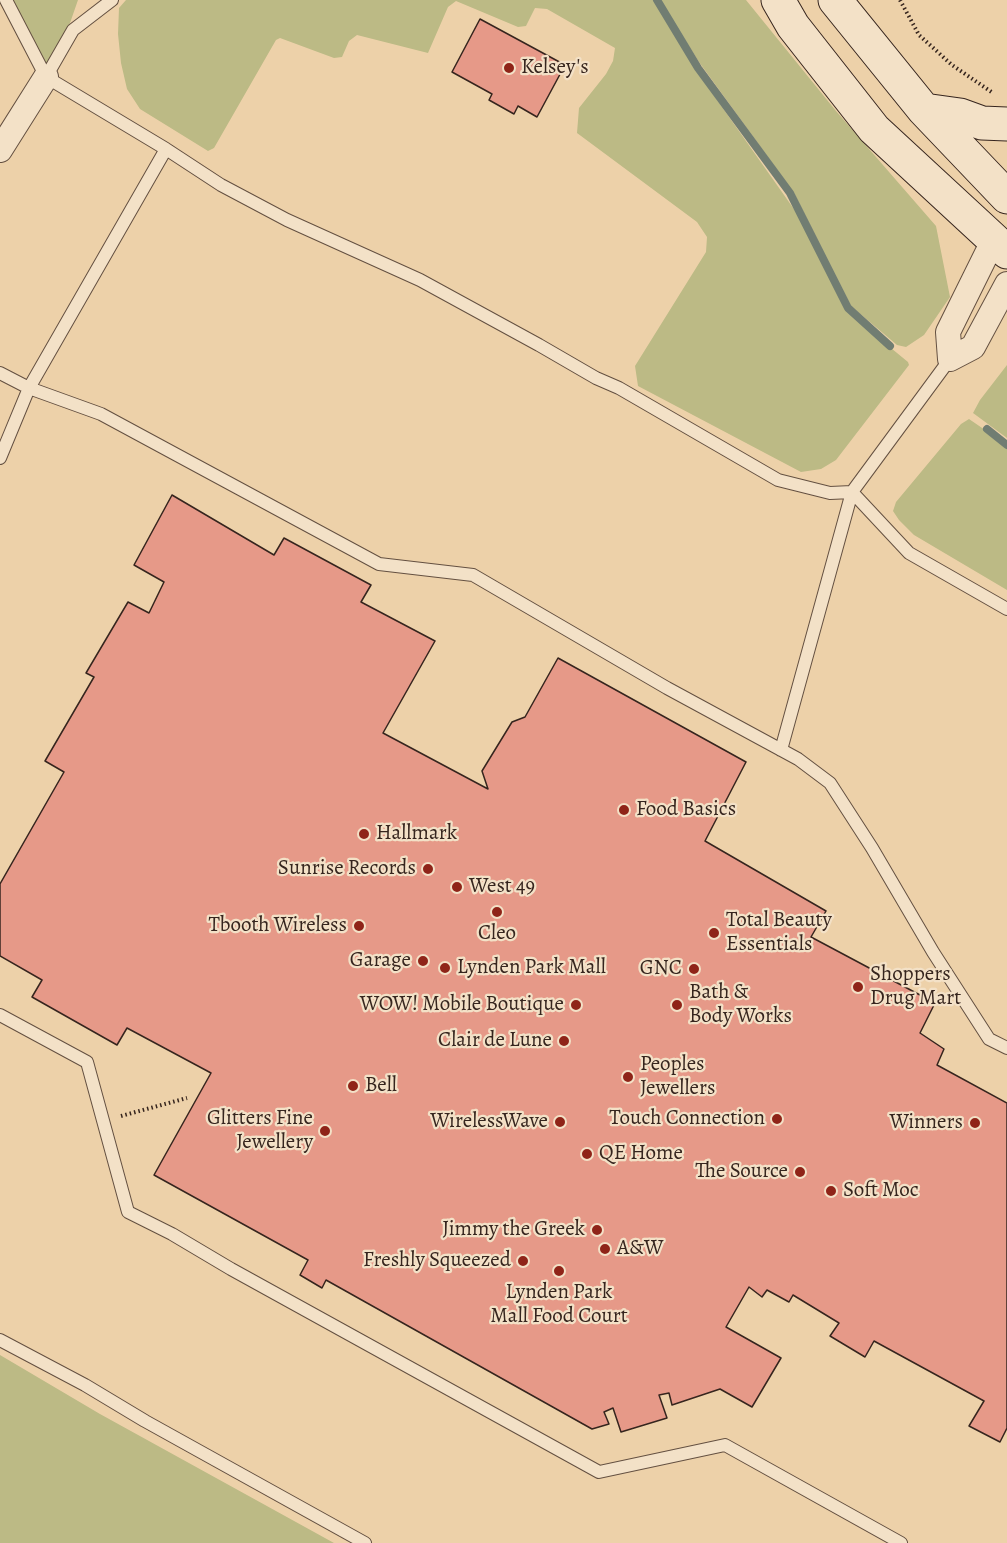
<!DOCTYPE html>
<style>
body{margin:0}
canvas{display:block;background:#edd1a9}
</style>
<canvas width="1007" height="1543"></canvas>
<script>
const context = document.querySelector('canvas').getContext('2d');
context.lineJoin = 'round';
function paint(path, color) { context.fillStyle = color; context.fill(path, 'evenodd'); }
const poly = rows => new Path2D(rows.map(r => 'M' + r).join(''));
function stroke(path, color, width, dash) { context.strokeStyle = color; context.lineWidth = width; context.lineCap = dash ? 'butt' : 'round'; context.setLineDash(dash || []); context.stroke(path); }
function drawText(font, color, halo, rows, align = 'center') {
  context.font = font + ' Alegreya,serif'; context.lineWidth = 4.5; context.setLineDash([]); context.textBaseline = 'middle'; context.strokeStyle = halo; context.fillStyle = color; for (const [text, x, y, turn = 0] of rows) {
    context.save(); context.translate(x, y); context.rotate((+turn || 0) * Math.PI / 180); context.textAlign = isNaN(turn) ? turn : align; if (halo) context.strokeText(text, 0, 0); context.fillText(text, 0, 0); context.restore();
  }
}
const green = poly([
 [8,0,78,0,70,23,45,68],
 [126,0,654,0,710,90,796,212,846,309,858,321,908,362,909,365,836,460,821,469,801,472,638,386,635,366,706,252,707,237,697,222,577,133,579,108,606,74,613,61,615,48,547,9,535,8,526,26,518,27,456,1,448,7,428,53,357,35,349,41,342,57,334,58,280,38,276,40,214,148,208,151,140,109,127,89,121,63,118,34,119,8],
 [660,0,746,0,836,111,936,226,950,297,924,335,906,347,897,345,851,306,794,193,699,62],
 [1007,365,1007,438,973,413,980,400],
 [969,419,1007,445,1007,590,914,535,899,520,893,511,896,502,961,424],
 [0,1355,100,1414,334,1543,0,1543]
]);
const stream = poly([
 [657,0,698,68,790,193,848,308,890,346],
 [987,429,1007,445]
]);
const building = poly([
 [480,19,565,65,537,117,518,106,514,114,489,100,492,94,452,72,480,19],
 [172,495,274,555,284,538,371,585,361,602,435,641,383,733,488,789,482,771,512,722,525,717,558,658,746,762,705,841,826,911,811,937,935,1003,920,1033,944,1049,937,1065,1007,1103,1007,1428,1000,1442,969,1426,984,1401,874,1341,865,1357,830,1336,839,1323,793,1295,789,1302,767,1290,762,1297,749,1287,726,1327,781,1358,752,1407,720,1389,672,1405,669,1393,659,1395,667,1418,621,1432,613,1408,604,1412,609,1424,592,1429,326,1280,322,1288,300,1275,308,1260,154,1175,211,1073,127,1028,117,1045,32,997,42,980,0,956,0,884,64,772,45,761,94,677,86,673,128,602,149,613,164,582,134,565,172,495]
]);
const path = poly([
 [900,0,919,35,952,65,993,93],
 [121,1116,187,1098]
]);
const lane = poly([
 [6,0,46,77,166,149,221,185,287,220,420,280,539,345,596,378,619,388,778,480,830,493,852,492],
 [46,77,73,30,112,0],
 [0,373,29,388,101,414,379,564,473,575,667,688,798,759,830,783,872,848,933,952,989,1039,1007,1048],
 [0,458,29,388,166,149],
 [852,492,909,553,1007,609],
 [781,750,852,492,950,359],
 [0,1015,87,1062,128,1212,172,1234,231,1269,599,1472,725,1445,901,1543],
 [0,1340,85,1385,145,1421,365,1543]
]);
const street = poly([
 [0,150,46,77],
 [994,239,948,332,950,359,973,347,1007,284]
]);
const secondary = poly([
 [778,0,793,26,874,129,1007,252],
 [835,0,924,110,1007,197],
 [924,110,960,115,982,123,1007,124]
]);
const markers = [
 [509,68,6,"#8f2418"],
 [624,810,6,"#8f2418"],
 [364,834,6,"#8f2418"],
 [428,869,6,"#8f2418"],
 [457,887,6,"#8f2418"],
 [497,912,6,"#8f2418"],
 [359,926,6,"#8f2418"],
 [714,933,6,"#8f2418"],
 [423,961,6,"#8f2418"],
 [445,968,6,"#8f2418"],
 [694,969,6,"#8f2418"],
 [858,987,6,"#8f2418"],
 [576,1005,6,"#8f2418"],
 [677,1005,6,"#8f2418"],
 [564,1041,6,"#8f2418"],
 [628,1077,6,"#8f2418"],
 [353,1086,6,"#8f2418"],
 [777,1119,6,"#8f2418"],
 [560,1122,6,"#8f2418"],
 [975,1123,6,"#8f2418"],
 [325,1131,6,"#8f2418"],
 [587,1154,6,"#8f2418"],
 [800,1172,6,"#8f2418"],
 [831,1191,6,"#8f2418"],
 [597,1230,6,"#8f2418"],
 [605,1249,6,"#8f2418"],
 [523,1261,6,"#8f2418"],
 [559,1271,6,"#8f2418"]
];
const poiNames = [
 ["Kelsey's",521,68],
 ["Food Basics",636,810],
 ["Hallmark",376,834],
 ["Sunrise Records",416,869,"right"],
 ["West 49",469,887],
 ["Total Beauty",726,921],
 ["Essentials",726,945],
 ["Tbooth Wireless",347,926,"right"],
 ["Cleo",497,934,"center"],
 ["Garage",411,961,"right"],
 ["Lynden Park Mall",457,968],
 ["GNC",682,969,"right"],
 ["Shoppers",870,975],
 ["Drug Mart",870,999],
 ["Bath &",689,993],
 ["Body Works",689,1017],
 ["WOW! Mobile Boutique",564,1005,"right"],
 ["Clair de Lune",552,1041,"right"],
 ["Peoples",640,1065],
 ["Jewellers",640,1089],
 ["Bell",365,1086],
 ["Glitters Fine",313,1119,"right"],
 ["Jewellery",313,1143,"right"],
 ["Touch Connection",765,1119,"right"],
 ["WirelessWave",548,1122,"right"],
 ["Winners",963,1123,"right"],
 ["QE Home",599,1154],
 ["The Source",788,1172,"right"],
 ["Soft Moc",843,1191],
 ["Jimmy the Greek",585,1230,"right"],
 ["A&W",617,1249],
 ["Freshly Squeezed",511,1261,"right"],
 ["Lynden Park",559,1293,"center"],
 ["Mall Food Court",559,1317,"center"]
];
paint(green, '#bcba85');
stroke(stream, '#717d72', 8);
paint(building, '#e69988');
stroke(building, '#36251e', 1.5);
stroke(lane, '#645041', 14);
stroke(street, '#645041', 26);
stroke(secondary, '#36251e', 35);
stroke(path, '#36251e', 4, [1.5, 3]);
stroke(lane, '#f3e1c7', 12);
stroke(street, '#f3e1c7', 24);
stroke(secondary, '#f3e1c7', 33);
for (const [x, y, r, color] of markers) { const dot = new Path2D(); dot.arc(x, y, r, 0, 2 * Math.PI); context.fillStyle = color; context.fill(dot); stroke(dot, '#f3e1c7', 2); }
drawText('21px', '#36251e', '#f3e1c7', poiNames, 'left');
</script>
